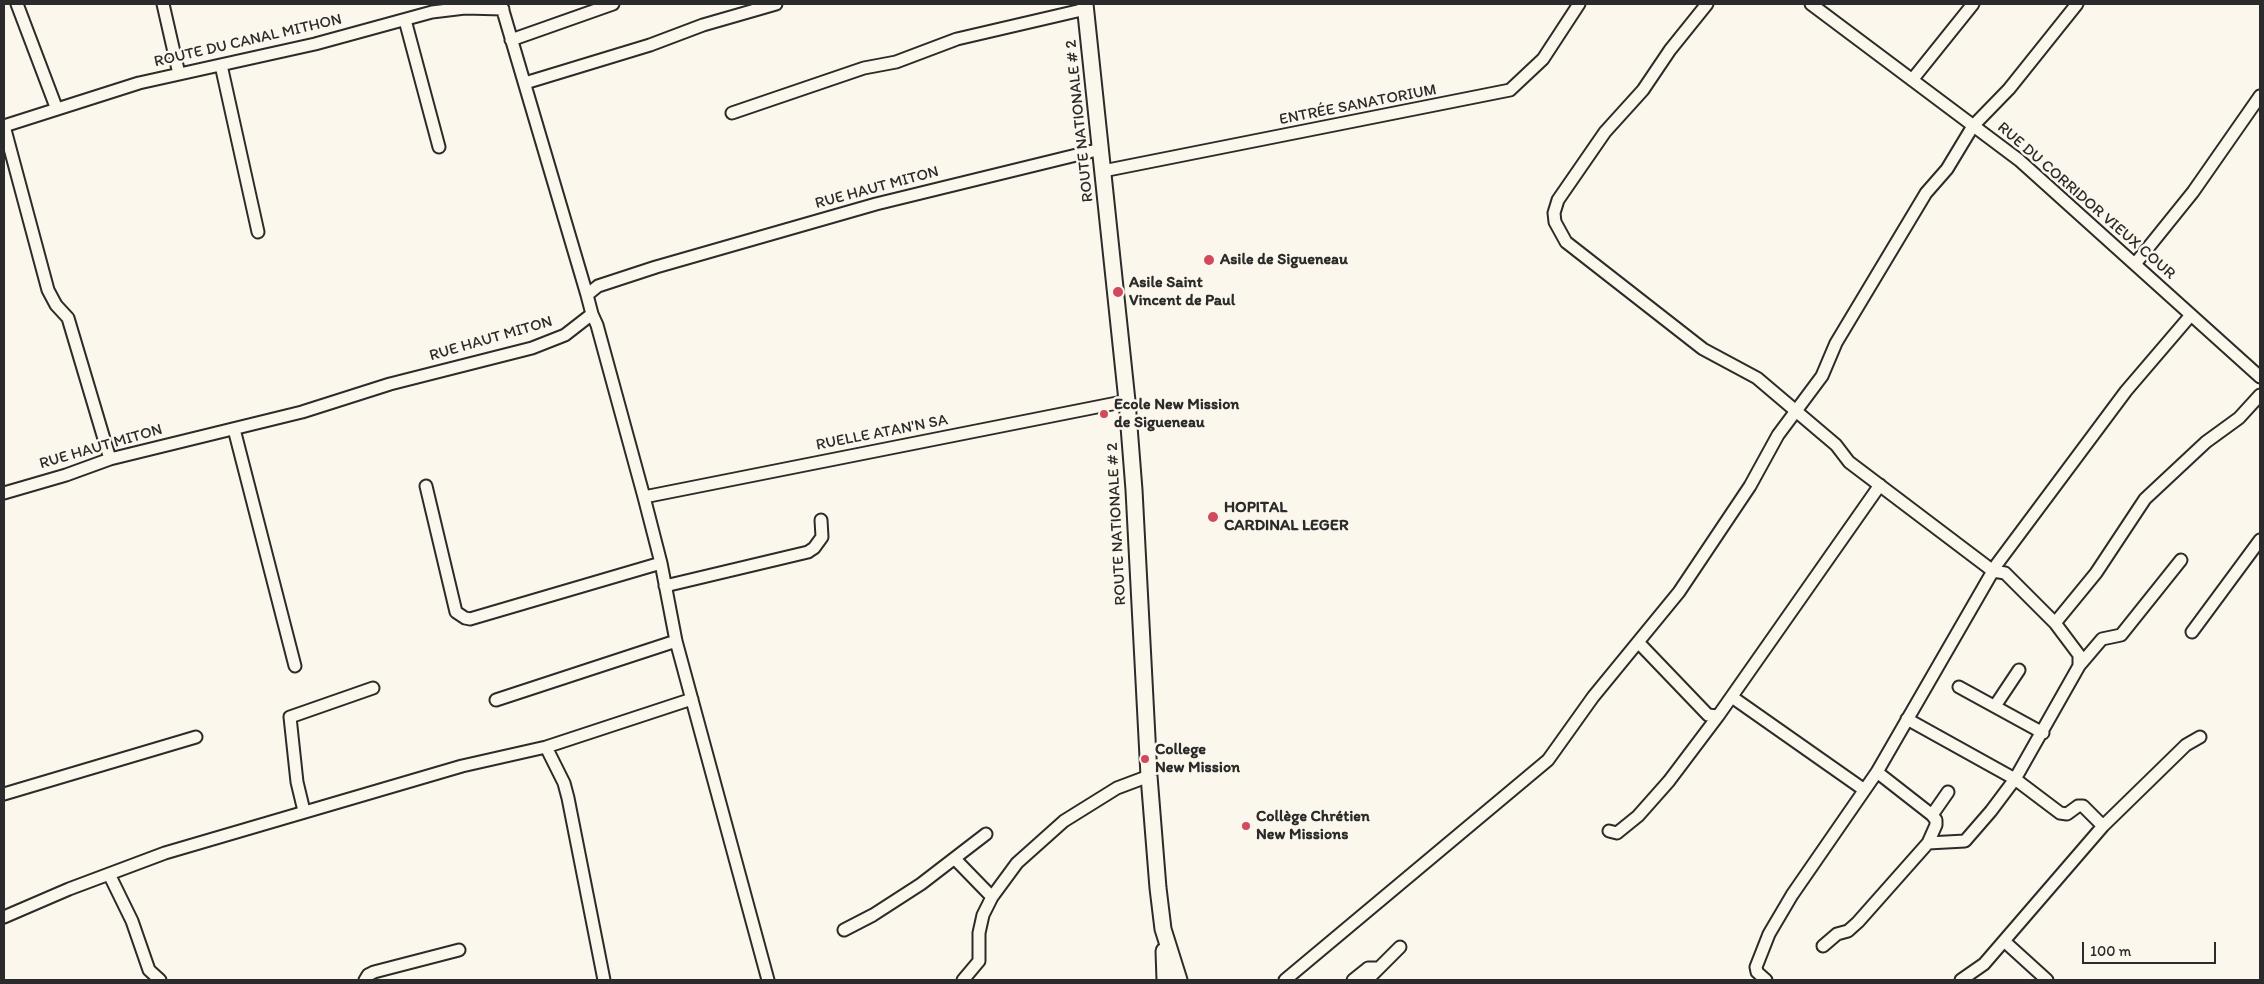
<!DOCTYPE html>
<meta charset="utf-8">
<style>
body{margin:0}
#map{position:relative;width:2264px;height:984px;overflow:hidden;background:#fbf7ec;font-family:Itim,sans-serif}
canvas{display:block}
.frame{position:absolute;inset:0;border:5px solid #2b2b2b;pointer-events:none}
.scale{position:absolute;left:2082px;top:942px;width:134px;height:22px;box-sizing:border-box;border:2px solid #2b2b2b;border-top:0;padding-left:6px;font-size:15px;line-height:18px;white-space:nowrap;color:#2b2b2b;-webkit-text-stroke:4px #fbf7ec;paint-order:stroke}
</style>
<div id="map">
<canvas width="2264" height="984"></canvas>
<div class="frame"></div>
<div class="scale">100 m</div>
</div>
<script>
const context = document.querySelector('canvas').getContext('2d');
context.lineJoin = 'round';
const poly = rows => new Path2D(rows.map(r => 'M' + r).join(''));
function stroke(path, color, width, dash) { context.strokeStyle = color; context.lineWidth = width; context.lineCap = dash ? 'butt' : 'round'; context.setLineDash(dash || []); context.stroke(path); }
function drawText(font, color, halo, rows, align = 'center') {
  context.font = font + ' Itim,sans-serif'; context.lineWidth = 5; context.setLineDash([]); context.textBaseline = 'middle'; context.strokeStyle = halo; context.fillStyle = color; for (const [text, x, y, turn = 0] of rows) {
    context.save(); context.translate(x, y); context.rotate((+turn || 0) * Math.PI / 180); context.textAlign = isNaN(turn) ? turn : align; if (halo) context.strokeText(text, 0, 0); context.fillText(text, 0, 0); context.restore();
  }
}
const minor = poly([
 [17,4,56,107],
 [163,4,179,74],
 [501,4,587,295],
 [1707,4,1670,50,1643,90,1605,132,1558,200,1554,213,1555,222,1566,242,1703,349,1757,378,1836,445,1849,462,1993,571,2005,573,2055,623,2079,655,2079,666,2102,639,2121,635,2181,560],
 [1811,4,2019,160,2260,377],
 [405,20,439,147],
 [511,40,613,4],
 [221,65,258,232],
 [1912,80,1973,4],
 [525,83,650,45,703,25,776,4],
 [732,113,864,68,896,62,957,39,1086,9],
 [4,126,139,83,315,44,432,12,465,8,503,9],
 [4,126,48,290,56,305,68,318,110,459],
 [1103,171,1510,90,1543,59,1579,4],
 [2135,264,2193,192,2260,96],
 [592,314,597,325,644,497,661,563,676,641,768,980],
 [234,429,295,666],
 [426,486,456,612,465,618,470,619,661,563],
 [4,493,66,475,110,459,302,412,390,384,532,348,565,335,592,314,587,295,598,286,656,267,876,204,1101,149],
 [644,497,1127,401],
 [665,586,808,552,814,548,822,537,821,520],
 [2055,623,2096,573,2145,499,2206,442,2239,418,2260,395],
 [2192,632,2260,540],
 [1638,642,1708,715,1718,716,1880,485],
 [1959,687,2043,733],
 [1732,697,1863,789],
 [496,700,676,641],
 [1995,706,2019,670],
 [1907,719,2015,779,2079,666],
 [546,747,564,783,568,798,604,980],
 [1877,772,1932,815,1948,792],
 [4,794,196,737],
 [304,811,297,782,290,717,373,688],
 [1932,815,1936,820,1936,825,1928,843,1965,841,1991,811,2015,779,2060,813,2067,814,2078,806,2083,806,2103,826,2186,745,2200,737],
 [1609,831,1617,833,1638,816,1669,781,1718,716],
 [955,859,992,897],
 [109,874,132,921,149,970,160,980],
 [4,917,69,889,165,853,462,766,546,747,692,699],
 [844,930,873,915,921,884,986,834],
 [2004,941,2047,980],
 [1823,946,1837,934,1848,931,1858,922,1928,843],
 [365,980,368,975,374,972,459,950],
 [963,980,979,961,979,933,983,915,992,897,1017,863,1064,821,1117,788,1149,776],
 [1285,980,1548,760,1593,697,1679,592,1750,486,1778,435,1822,376,1836,343,1926,193,1947,169,1973,126,2009,89,2077,4],
 [1353,980,1368,968,1377,968],
 [1367,980,1400,947],
 [1766,980,1757,972,1756,967,1769,934,1792,895,1877,772,1997,564,2126,391,2191,315],
 [1961,980,1984,964,2103,826]
]);
const major = poly([
 [1085,4,1127,401,1134,490,1149,776,1158,888,1163,929,1179,980],
 [1164,951,1165,980]
]);
const markers = [
 [1209,260,6,"#d1495b"],
 [1118,292,6,"#d1495b"],
 [1104,414,5,"#d1495b"],
 [1213,517,6,"#d1495b"],
 [1145,759,5,"#d1495b"],
 [1246,826,5,"#d1495b"]
];
const streetNames = [
 ["ROUTE DU CANAL MITHON",248,41,-13],
 ["ENTRÉE SANATORIUM",1358,105,-11],
 ["ROUTE NATIONALE # 2",1080,121,-96],
 ["RUE HAUT MITON",877,188,-15],
 ["RUE DU CORRIDOR VIEUX COUR",2086,201,41],
 ["RUE HAUT MITON",491,339,-16],
 ["RUELLE ATAN'N SA",882,433,-11],
 ["RUE HAUT MITON",101,447,-16],
 ["ROUTE NATIONALE # 2",1117,524,-93]
];
const poiNames = [
 ["Asile de Sigueneau",1220,260],
 ["Asile Saint",1129,283],
 ["Vincent de Paul",1129,301],
 ["Ecole New Mission",1114,405],
 ["de Sigueneau",1114,423],
 ["HOPITAL",1224,508],
 ["CARDINAL LEGER",1224,526],
 ["College",1155,750],
 ["New Mission",1155,768],
 ["Collège Chrétien",1256,817],
 ["New Missions",1256,835]
];
stroke(minor, '#2b2b2b', 15);
stroke(major, '#2b2b2b', 19);
stroke(minor, '#fbf7ec', 11);
stroke(major, '#fbf7ec', 15);
for (const [x, y, r, color] of markers) { const dot = new Path2D(); dot.arc(x, y, r, 0, 2 * Math.PI); context.fillStyle = color; context.fill(dot); stroke(dot, '#fbf7ec', 2); }
drawText('16px', '#2b2b2b', '#fbf7ec', streetNames);
drawText('bold 16px', '#2b2b2b', '#fbf7ec', poiNames, 'left');
</script>
